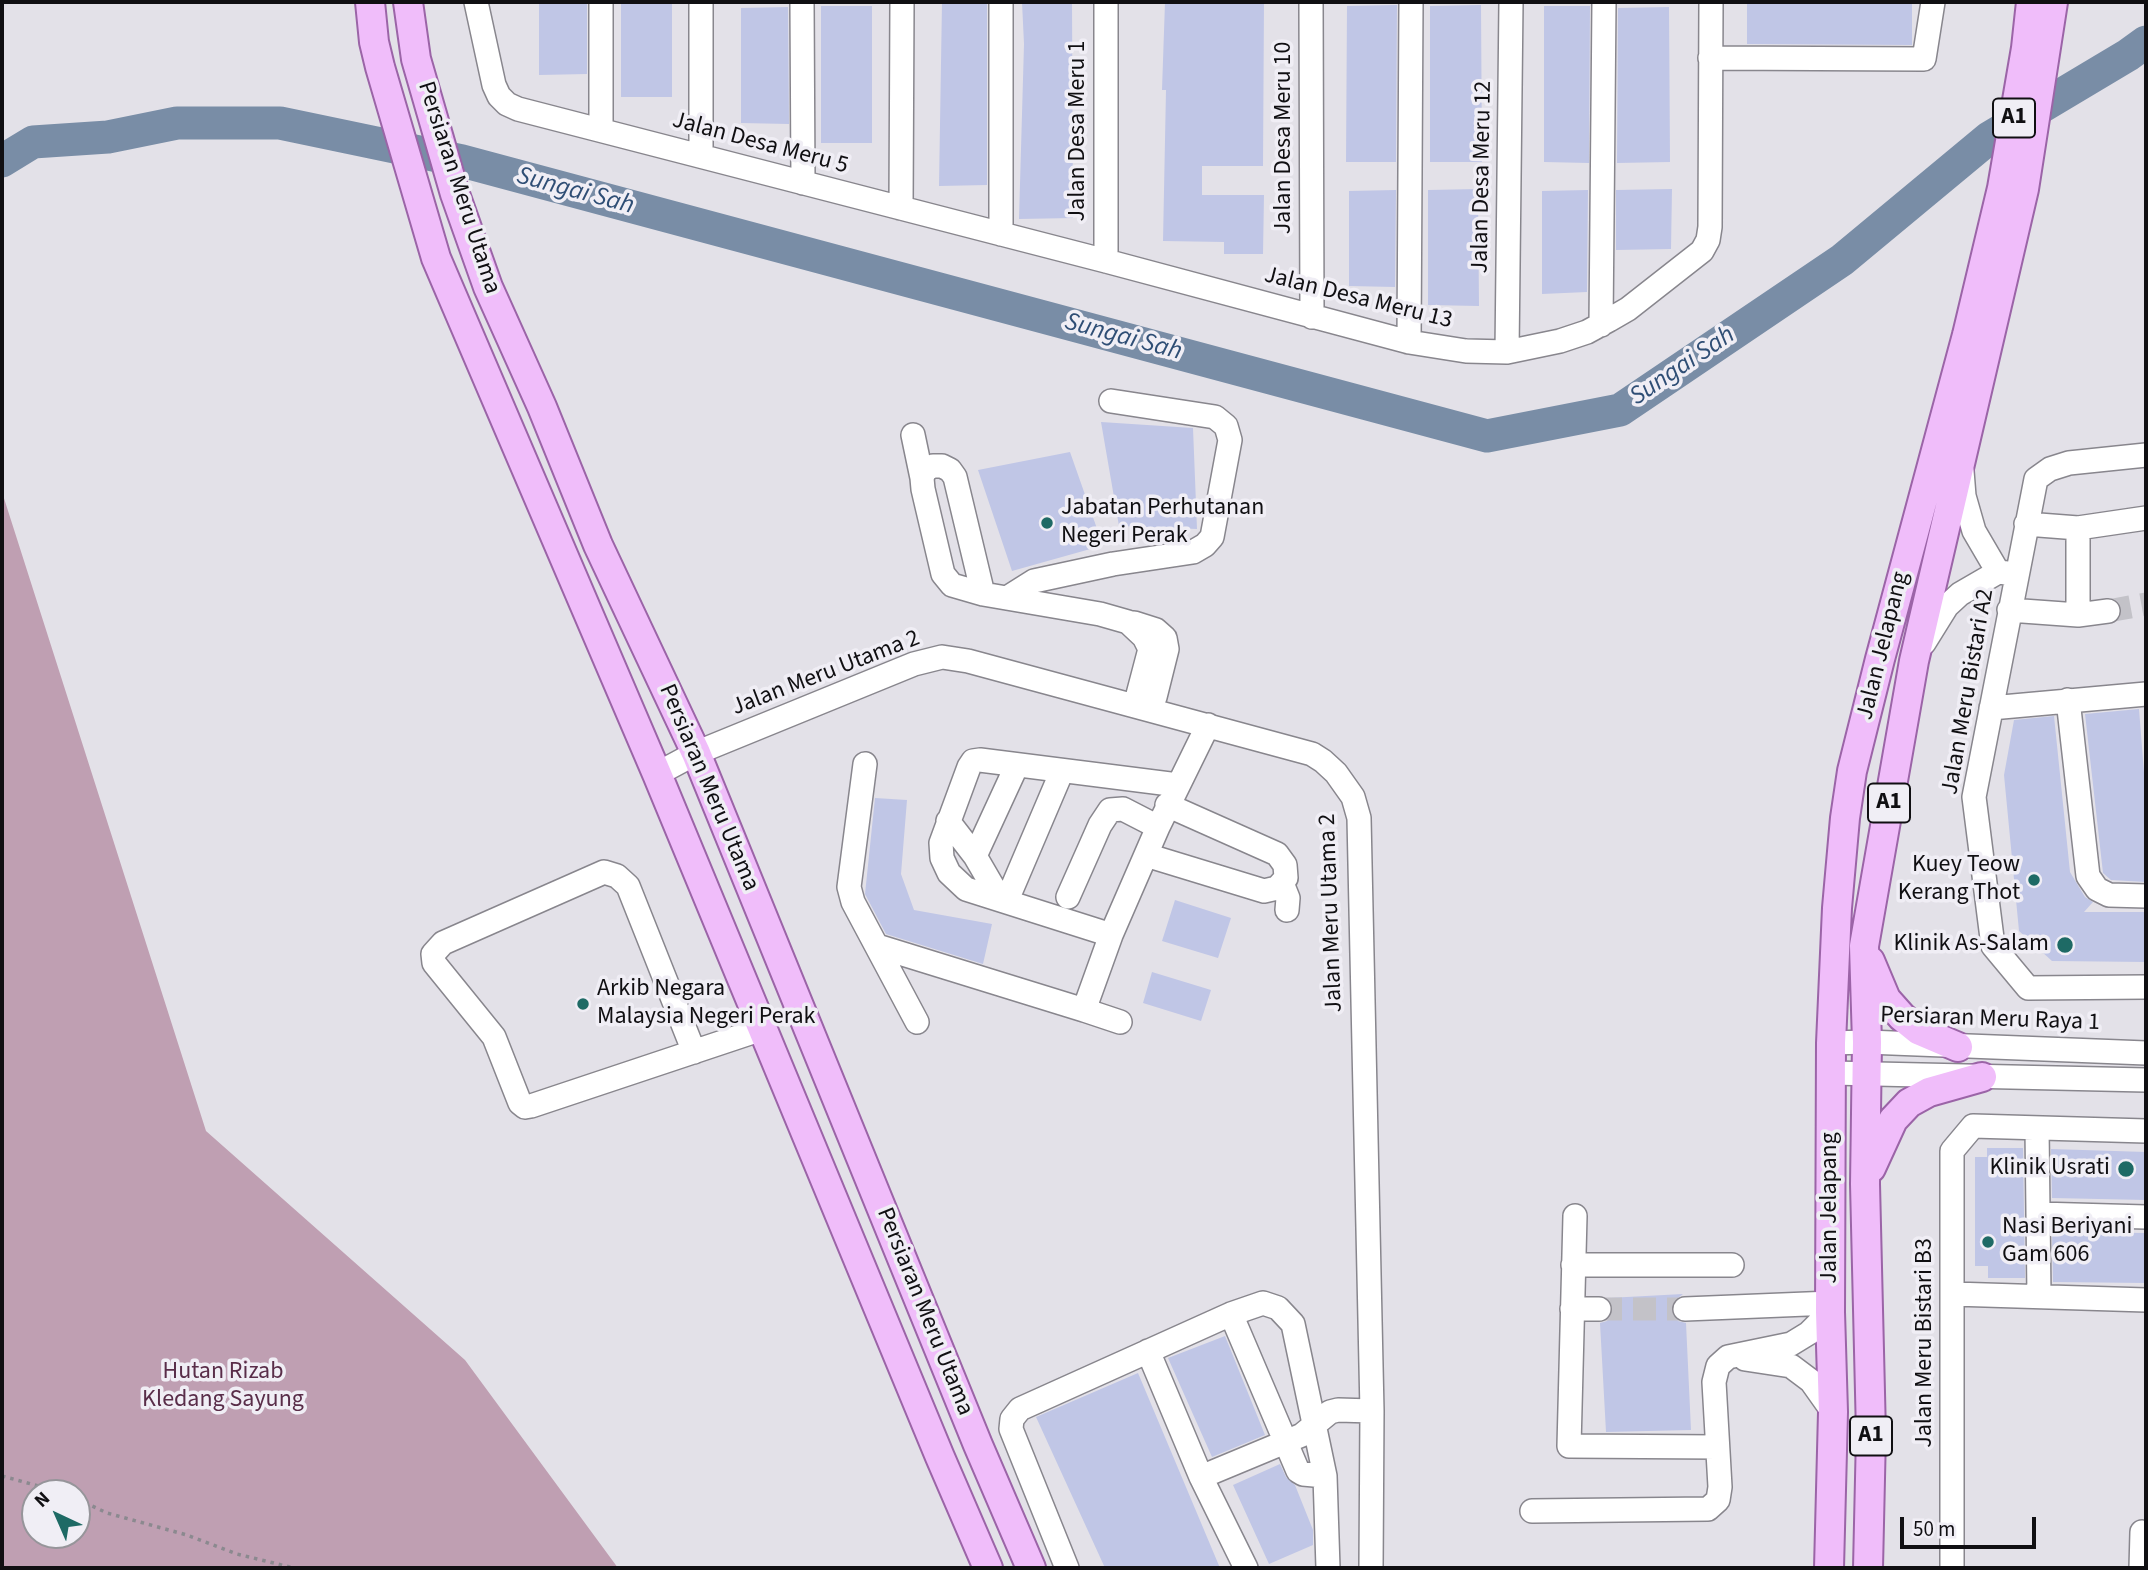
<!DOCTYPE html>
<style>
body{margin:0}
#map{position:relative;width:2148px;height:1570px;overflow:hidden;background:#e3e1e8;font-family:"Source Sans 3",sans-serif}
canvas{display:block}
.frame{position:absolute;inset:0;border:4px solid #100f12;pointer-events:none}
.north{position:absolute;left:21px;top:1479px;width:70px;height:70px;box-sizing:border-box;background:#f0eef5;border:2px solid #96959a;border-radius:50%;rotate:316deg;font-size:19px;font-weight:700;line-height:28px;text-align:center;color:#100f12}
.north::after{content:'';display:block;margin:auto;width:24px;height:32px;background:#1e6a65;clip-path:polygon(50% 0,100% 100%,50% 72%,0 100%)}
.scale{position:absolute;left:1900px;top:1517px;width:136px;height:32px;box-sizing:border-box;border:4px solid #100f12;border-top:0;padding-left:9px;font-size:21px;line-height:24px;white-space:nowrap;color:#100f12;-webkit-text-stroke:5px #f0eef5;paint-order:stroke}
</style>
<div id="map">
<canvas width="2148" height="1570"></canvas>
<div class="frame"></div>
<div class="north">N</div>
<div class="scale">50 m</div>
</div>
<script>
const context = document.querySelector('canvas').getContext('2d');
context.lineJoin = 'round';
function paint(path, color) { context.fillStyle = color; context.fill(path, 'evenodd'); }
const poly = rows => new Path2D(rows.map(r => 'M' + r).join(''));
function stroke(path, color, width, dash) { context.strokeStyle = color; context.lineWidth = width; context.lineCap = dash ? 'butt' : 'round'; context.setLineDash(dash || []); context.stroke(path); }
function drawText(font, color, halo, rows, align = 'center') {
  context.font = font + ' "Source Sans 3",sans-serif'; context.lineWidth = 7; context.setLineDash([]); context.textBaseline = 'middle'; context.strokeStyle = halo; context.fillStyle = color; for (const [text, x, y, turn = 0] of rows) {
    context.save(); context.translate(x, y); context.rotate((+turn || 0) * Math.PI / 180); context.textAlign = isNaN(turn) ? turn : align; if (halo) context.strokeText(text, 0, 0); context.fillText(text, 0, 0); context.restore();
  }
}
const forest = poly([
 [2,492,206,1131,465,1360,618,1568,2,1568],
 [35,1493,77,1493,77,1535,35,1535]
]);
const river = poly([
 [2,161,33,142,108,137,177,123,280,123,462,161,1487,436,1620,410,1842,260,1989,138,2128,55,2146,42]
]);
const building = poly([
 [539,2,587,2,587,74,539,75],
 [621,2,672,2,672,97,621,97],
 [942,2,987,2,987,185,939,186],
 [1022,2,1072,2,1073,218,1019,219,1024,44],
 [1165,2,1264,2,1263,166,1202,166,1202,195,1264,195,1263,254,1224,254,1224,242,1163,241,1166,90,1162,90],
 [1747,2,1912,2,1912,45,1747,44],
 [1397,5,1396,162,1346,162,1347,6],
 [1481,5,1482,162,1430,162,1430,6],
 [821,6,872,6,872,143,821,143],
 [1544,6,1590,6,1589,163,1544,162],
 [788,7,789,124,741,123,741,8],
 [1669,7,1670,162,1617,163,1618,8],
 [1478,189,1479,306,1428,305,1428,190],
 [1672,189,1671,249,1616,250,1616,190],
 [1396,190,1395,287,1349,286,1349,191],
 [1588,190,1587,292,1542,294,1542,191],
 [1101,422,1193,428,1197,529,1119,526],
 [1070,452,1101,540,1101,546,1012,571,978,470],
 [2139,709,2146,798,2146,882,2111,880,2103,873,2085,714],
 [2054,716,2070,872,2085,897,2093,902,2084,912,2146,912,2146,962,2052,961,2019,931,2004,775,2014,720],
 [875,798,907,800,901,874,914,910,992,924,983,964,886,934,865,894],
 [1175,900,1231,918,1218,958,1162,941],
 [1152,972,1211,990,1201,1021,1143,1003],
 [1987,1148,2023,1148,2025,1278,1988,1278,1988,1266,1975,1266,1975,1157,1987,1157],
 [2051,1149,2146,1152,2146,1200,2052,1198],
 [2052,1232,2146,1233,2146,1283,2053,1282],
 [1683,1294,1673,1302,1671,1310,1678,1321,1686,1323,1691,1430,1606,1432,1600,1323,1607,1321,1611,1315,1613,1308,1608,1298],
 [1225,1336,1265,1435,1212,1457,1168,1358],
 [1138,1373,1220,1568,1105,1568,1036,1417],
 [1280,1464,1286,1477,1295,1485,1313,1530,1313,1545,1269,1564,1233,1485]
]);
const minorTunnel = poly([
 [2108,611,2146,604],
 [1599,1309,1685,1309]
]);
const path = poly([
 [2,1476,64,1493],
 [77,1499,107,1513,187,1535,237,1554,294,1568]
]);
const minor = poly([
 [476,2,494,85,499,96,507,104,518,109,1106,261,1409,342,1466,351,1507,352,1560,341,1587,332,1609,320,1628,309,1702,251,1708,240,1710,227,1711,2],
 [701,2,701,156],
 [802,2,803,183],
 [1001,2,1001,234],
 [1311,2,1312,317],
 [1710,58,1924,59,1933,2],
 [601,130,601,2],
 [901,208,902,2],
 [1106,261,1106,2],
 [1601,325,1604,2],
 [1409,342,1411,2],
 [1507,352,1511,2],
 [913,435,922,478],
 [2146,455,2069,463,2050,469,2036,479,1974,797,1993,946,2028,988,2146,987],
 [1962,471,1964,496,1974,531,1998,572],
 [2026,524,2078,528,2146,518],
 [2078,528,2078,615],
 [983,594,955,477,950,470,942,466,933,466,925,470,922,478,923,489,943,574,952,585,983,594,1100,614,1128,622,1144,637,1150,649,1135,706],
 [1007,598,1034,581,1113,564,1193,552,1205,545,1212,537,1230,440,1226,426,1215,417,1111,401],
 [2009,610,2078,615,2108,611],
 [1134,623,1156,630,1165,638,1167,649,1155,697],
 [1924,643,1947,606,1960,594,1998,572,2016,574],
 [2068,700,2088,876,2097,889,2109,895,2146,896],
 [1991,708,2146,694],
 [865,764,849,887,853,902,917,1022],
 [657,774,696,753,914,664,942,657,968,661,1312,754,1323,761,1336,773,1353,797,1359,818,1372,1411,1371,1568],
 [948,821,975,856,1000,899],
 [1146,855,1264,891,1277,888,1286,878,1285,865,1277,854,1167,805],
 [975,856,1017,765],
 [1282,883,1288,898,1287,910],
 [1068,897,1100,825,1110,810,1123,809,1158,827],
 [1007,900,1062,771],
 [1111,935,966,889,949,873,942,858,941,843,969,767,973,761,980,760,1178,785],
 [877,946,1084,1010,1111,935,1158,827,1208,725],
 [1084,1010,1120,1022],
 [1831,1043,1867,1042,2146,1053],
 [694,1052,628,886,617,876,604,872,443,943,433,954,434,963,494,1037,520,1103,525,1107,531,1106,762,1029],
 [1831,1073,2146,1080],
 [2037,1128,2039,1296],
 [2038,1214,2146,1217],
 [1575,1216,1569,1446,1717,1447],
 [1573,1265,1732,1265],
 [1953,1294,2146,1300],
 [1572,1309,1599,1309],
 [1685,1309,1831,1303],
 [1231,1314,1298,1471,1303,1474,1325,1476],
 [1148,1351,1201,1477,1246,1568],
 [1745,1359,1791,1366,1811,1381,1833,1412],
 [1201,1477,1302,1435,1330,1412,1338,1410,1372,1411],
 [1532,1511,1708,1509,1718,1500,1720,1487,1714,1382,1718,1366,1728,1357,1791,1344,1809,1333,1830,1312],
 [1067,1568,1011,1429,1012,1419,1020,1409,1231,1314,1263,1303,1278,1308,1293,1324,1325,1476,1328,1568],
 [1952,1568,1952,1151,1973,1126,2146,1131],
 [2141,1568,2142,1532]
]);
const major = poly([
 [370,2,374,42,380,67,436,258,657,774,940,1457,988,1568],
 [408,2,416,59,455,194,488,287,542,407,598,545,696,753,978,1445,1031,1568],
 [1870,961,1886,999,1902,1017,1918,1030,1958,1047],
 [1871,1168,1893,1120,1909,1103,1929,1092,1982,1077],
 [1829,1568,1833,1412,1830,1312,1831,1043,1837,908,1845,818,1852,771,1880,659,1967,335,2002,188,2026,48,2031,2],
 [1868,1568,1871,1434,1865,1184,1867,1042,1864,946,1914,661,2024,189,2053,2]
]);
const markers = [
 [1047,523,7,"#1e6a65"],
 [2034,880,7,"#1e6a65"],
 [2065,945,9,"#1e6a65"],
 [583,1004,7,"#1e6a65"],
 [2126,1169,9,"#1e6a65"],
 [1988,1242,7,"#1e6a65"]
];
const shields = [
 [2014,118,42],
 [1889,803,42],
 [1871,1436,42]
];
const shieldNames = [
 ["A1",2014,118],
 ["A1",1889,803],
 ["A1",1871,1436]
];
const streetNames = [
 ["Jalan Desa Meru 1",1079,131,-90],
 ["Jalan Desa Meru 10",1285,138,-90],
 ["Jalan Desa Meru 5",760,144,15],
 ["Jalan Desa Meru 12",1483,177,-89],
 ["Persiaran Meru Utama",458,188,72],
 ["Jalan Desa Meru 13",1358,299,14],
 ["Jalan Jelapang",1884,646,-76],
 ["Jalan Meru Utama 2",826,674,-21],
 ["Jalan Meru Bistari A2",1969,692,-80],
 ["Persiaran Meru Utama",708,788,67],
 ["Jalan Meru Utama 2",1332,913,-92],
 ["Persiaran Meru Raya 1",1990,1020,2],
 ["Jalan Jelapang",1831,1208,-90],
 ["Persiaran Meru Utama",924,1312,68],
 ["Jalan Meru Bistari B3",1926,1343,-90]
];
const poiNames = [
 ["Jabatan Perhutanan",1061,509],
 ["Negeri Perak",1061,537],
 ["Kuey Teow",2020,866,"right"],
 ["Kerang Thot",2020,894,"right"],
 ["Klinik As-Salam",2049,945,"right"],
 ["Arkib Negara",597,990],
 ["Malaysia Negeri Perak",597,1018],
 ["Klinik Usrati",2110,1169,"right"],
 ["Nasi Beriyani",2002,1228],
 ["Gam 606",2002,1256]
];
const parkNames = [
 ["Hutan Rizab",223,1373],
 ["Kledang Sayung",223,1401]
];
const waterNames = [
 ["Sungai Sah",575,192,15],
 ["Sungai Sah",1123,338,15],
 ["Sungai Sah",1683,367,-34]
];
paint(forest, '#bf9fb2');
stroke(river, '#798da6', 33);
paint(building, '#c0c6e6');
stroke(minorTunnel, '#c3c2c8', 23, [23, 11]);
stroke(minor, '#88868d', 26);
stroke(major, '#9b64a7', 32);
stroke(path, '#8b898f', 3.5, [3.5, 5]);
stroke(minor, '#fff', 23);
stroke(major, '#f0bdfa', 28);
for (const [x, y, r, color] of markers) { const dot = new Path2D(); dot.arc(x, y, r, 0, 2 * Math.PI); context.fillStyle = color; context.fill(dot); stroke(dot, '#f0eef5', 2.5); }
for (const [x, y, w] of shields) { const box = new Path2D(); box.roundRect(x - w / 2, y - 19.5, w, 39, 5); context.fillStyle = '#f0eef5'; context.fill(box); stroke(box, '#100f12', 2); }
drawText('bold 23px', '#100f12', null, shieldNames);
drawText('24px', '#100f12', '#f0eef5', streetNames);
drawText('24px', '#100f12', '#f0eef5', poiNames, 'left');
drawText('24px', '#592d49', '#f0eef5', parkNames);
drawText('italic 26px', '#2f4e75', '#f0eef5', waterNames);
</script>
